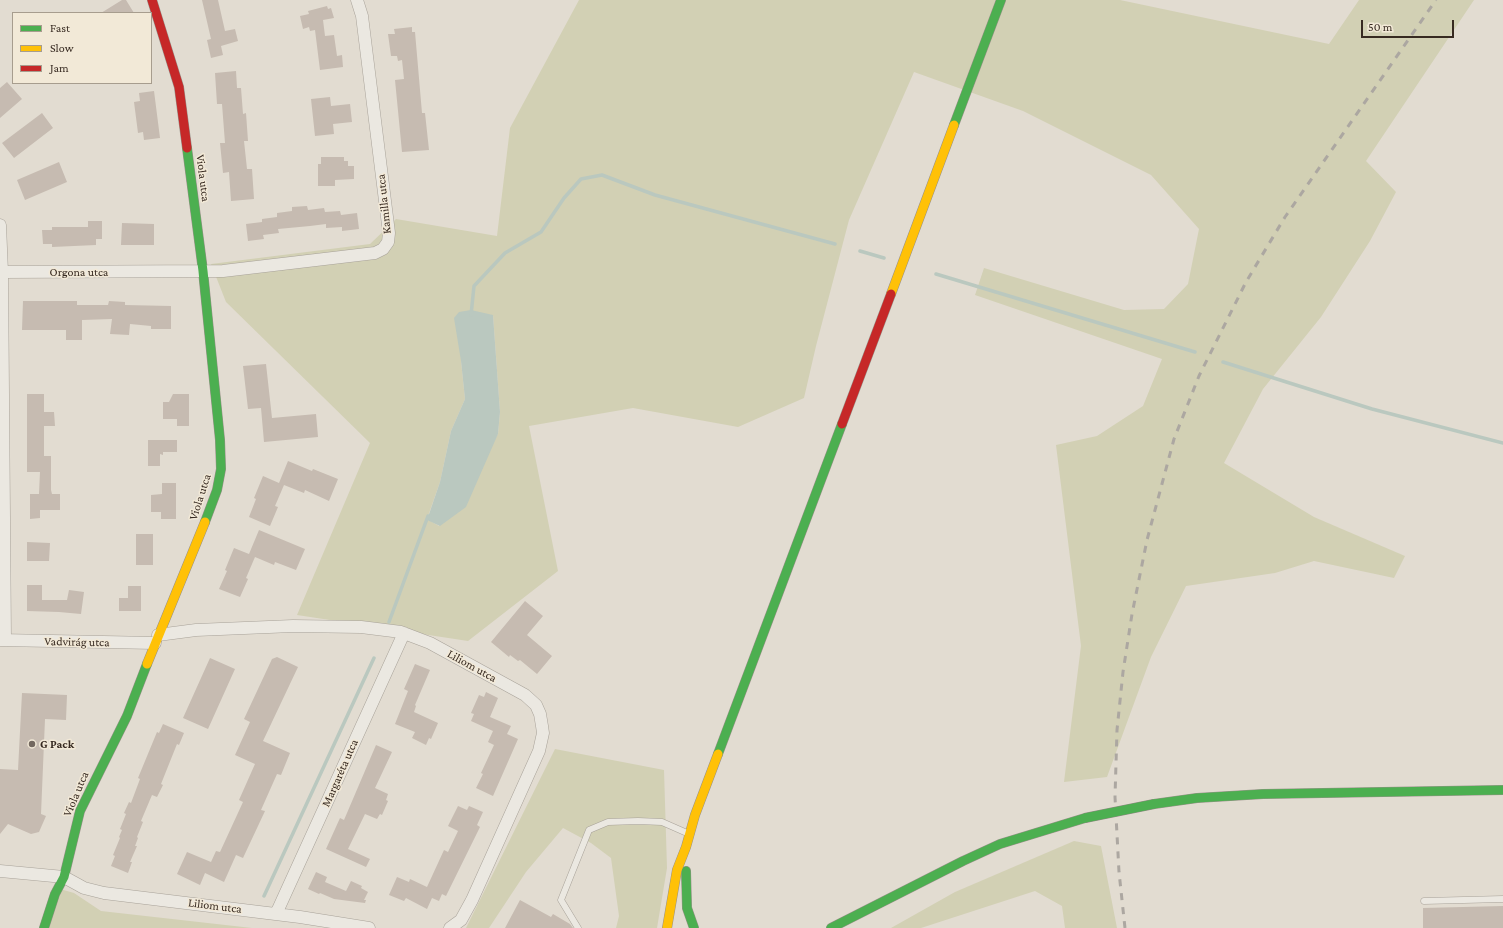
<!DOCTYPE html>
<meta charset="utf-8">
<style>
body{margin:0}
#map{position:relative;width:1503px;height:928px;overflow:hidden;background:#e2dcd1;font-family:"Crimson Pro",serif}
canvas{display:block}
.legend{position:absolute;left:12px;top:12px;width:140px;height:72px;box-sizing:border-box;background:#f2e9d7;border:1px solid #a79d8e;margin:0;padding:5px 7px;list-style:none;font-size:12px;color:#372a21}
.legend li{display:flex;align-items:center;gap:8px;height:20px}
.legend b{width:20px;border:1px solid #a79d8e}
.scale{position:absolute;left:1361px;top:20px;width:93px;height:18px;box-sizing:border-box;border:2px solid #372a21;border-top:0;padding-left:5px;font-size:12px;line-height:14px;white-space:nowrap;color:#372a21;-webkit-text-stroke:3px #f2e9d7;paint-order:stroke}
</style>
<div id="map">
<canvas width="1503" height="928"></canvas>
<ul class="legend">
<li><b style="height:5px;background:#4caf50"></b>Fast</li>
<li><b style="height:5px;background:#ffc107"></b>Slow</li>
<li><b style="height:5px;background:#c62828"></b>Jam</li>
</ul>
<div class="scale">50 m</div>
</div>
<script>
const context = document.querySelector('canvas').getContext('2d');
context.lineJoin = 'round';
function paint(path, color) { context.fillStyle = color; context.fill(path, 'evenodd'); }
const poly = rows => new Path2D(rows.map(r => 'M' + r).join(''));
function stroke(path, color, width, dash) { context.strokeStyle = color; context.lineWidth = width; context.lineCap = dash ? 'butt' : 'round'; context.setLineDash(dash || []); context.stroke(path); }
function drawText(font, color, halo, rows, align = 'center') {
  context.font = font + ' "Crimson Pro",serif'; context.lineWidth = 3; context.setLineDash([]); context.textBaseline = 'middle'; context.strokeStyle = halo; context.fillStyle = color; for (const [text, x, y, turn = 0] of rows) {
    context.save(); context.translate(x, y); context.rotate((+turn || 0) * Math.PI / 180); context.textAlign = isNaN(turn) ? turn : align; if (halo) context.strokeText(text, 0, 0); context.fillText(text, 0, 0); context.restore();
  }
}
const green = poly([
 [579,0,1120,0,1329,44,1359,0,1474,0,1366,161,1396,192,1370,241,1321,317,1263,389,1224,463,1314,517,1405,556,1394,578,1314,561,1275,573,1186,586,1151,657,1107,777,1064,782,1081,646,1056,445,1097,436,1143,406,1162,359,975,295,984,268,1124,310,1164,309,1188,284,1199,229,1151,175,1023,111,914,72,849,220,816,346,804,398,738,427,633,408,529,426,558,571,468,641,297,615,370,443,226,302,211,264,370,244,396,219,497,236,510,128],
 [493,315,500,412,498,434,439,526,427,519,440,482,451,431,465,399,461,361],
 [555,749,664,770,667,868,657,928,616,928,619,916,611,858,591,843,563,828,526,872,489,928,466,928],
 [1074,841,1101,846,1117,928,1065,928,1062,906,1035,891,921,928,891,928,955,892],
 [53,887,74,893,101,911,252,928,43,928]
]);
const water = poly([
 [471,310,493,315,500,412,498,434,466,507,440,526,427,520,440,482,451,431,465,399,461,361,454,318,459,312]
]);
const stream = poly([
 [860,251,884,258],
 [936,274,1195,352],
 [471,315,474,286,505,253,541,232,564,198,581,179,602,175,655,195,835,244],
 [1223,362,1372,409,1503,443],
 [389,622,428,516],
 [264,896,374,658]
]);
const building = poly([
 [122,0,126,0,134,13,101,13],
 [202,0,218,0,225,31,235,29,238,41,221,46,223,55,211,58,207,40,211,39],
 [327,6,328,9,331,8,334,18,323,20,325,36,334,35,337,56,342,55,343,67,320,70,315,30,310,31,309,27,303,29,300,16,309,14,308,11],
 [412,27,412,32,415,32,422,113,425,113,429,150,402,152,395,80,404,79,402,60,398,61,397,56,391,56,388,34,395,34,394,29],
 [236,71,237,88,241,88,243,114,246,113,248,141,244,141,247,169,252,169,254,199,231,201,229,172,223,173,220,143,225,143,222,104,217,104,215,73],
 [7,82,22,99,0,118,0,88],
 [154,91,160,138,144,140,143,132,138,133,134,102,140,101,139,93],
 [330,97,331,106,350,104,352,122,333,124,334,134,315,136,311,99],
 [42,113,53,128,14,158,2,143],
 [321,157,344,157,344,161,348,161,348,166,354,166,354,179,335,180,335,186,318,186,318,164,321,164],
 [59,162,67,182,25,200,17,180],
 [307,206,308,210,324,208,325,212,340,211,341,215,357,213,359,229,342,231,342,227,326,228,326,224,310,226,278,229,279,233,263,235,264,239,248,241,246,224,262,222,262,219,277,217,277,213,292,211,292,207],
 [88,221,102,221,102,239,96,239,96,245,52,247,52,244,43,244,42,230,52,230,52,227,88,227],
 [122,223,154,224,154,245,121,245],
 [23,301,77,301,77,305,108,305,109,301,125,302,125,305,171,306,171,329,151,329,151,326,130,324,129,335,110,334,112,319,82,320,82,340,66,340,66,330,22,330],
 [266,364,272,418,316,414,318,437,264,442,261,408,248,409,243,366],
 [27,394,44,394,44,412,54,412,55,426,44,426,44,456,51,456,51,490,52,494,60,494,60,510,40,510,40,518,30,519,30,494,39,494,40,472,27,472],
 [173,394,189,394,189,426,177,426,177,419,163,419,163,402,169,402],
 [148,440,177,440,177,452,163,452,163,455,160,454,160,466,148,466],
 [288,461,312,471,313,469,338,479,329,501,305,490,304,493,284,485,275,506,278,507,270,526,249,517,256,499,254,498,263,476,279,483],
 [162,483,176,483,176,519,161,519,161,512,151,512,151,495,162,494],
 [259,530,305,549,296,570,275,562,274,565,255,557,246,578,248,579,240,597,219,589,227,571,225,570,234,548,249,554],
 [136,534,153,534,153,565,136,565],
 [27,542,50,543,49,561,27,561],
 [27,585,42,585,42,600,67,600,69,590,84,592,81,614,59,612,27,611],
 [128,586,141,586,141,611,119,611,119,598,128,598],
 [525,601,543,616,527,635,552,656,537,674,520,660,518,661,510,655,509,657,491,642],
 [277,657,298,667,263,741,290,753,281,775,277,774,261,810,265,811,243,858,236,855,224,882,205,873,200,885,177,874,187,852,211,862,216,851,220,852,243,802,239,800,255,764,235,755,250,722,244,719,272,659],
 [210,658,235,669,208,729,183,718],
 [415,664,430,670,415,705,416,706,414,712,438,723,431,739,429,738,426,745,412,738,415,732,395,724,408,691,404,689],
 [486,692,498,698,490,717,511,726,507,734,518,739,493,796,476,788,483,774,481,773,494,745,488,742,493,731,471,721,474,714,471,713,479,695,484,697],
 [22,693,67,695,66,720,45,719,41,814,46,816,39,832,31,834,8,824,0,834,0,769,18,770],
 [163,724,184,733,179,745,177,744,161,784,163,785,157,797,152,795,141,821,143,822,137,837,138,838,135,846,137,846,130,862,132,862,128,873,111,866,115,856,113,855,120,838,119,837,122,830,120,829,126,814,124,813,129,802,131,803,140,779,138,778,157,732,159,733],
 [376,745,392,752,375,788,388,794,386,800,388,801,382,815,380,814,377,819,365,814,348,849,370,859,366,867,326,849,340,818,344,820],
 [458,806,467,810,469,806,483,812,477,825,480,827,446,896,442,894,439,901,432,898,427,909,406,898,404,901,389,895,397,877,409,882,410,879,427,887,444,850,448,852,458,831,448,826],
 [316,872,327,877,325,882,346,891,351,881,362,886,361,888,368,892,364,900,366,900,365,903,334,899,320,893,319,894,308,889],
 [520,900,551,917,553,914,570,924,573,928,505,928],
 [1503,906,1503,928,1423,928,1423,908]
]);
const lane = poly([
 [1424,901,1503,899],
 [578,928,561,900,589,830,608,822,638,821,662,822,687,833]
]);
const street = poly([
 [0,225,2,272,5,640],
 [2,272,223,271,375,253,383,249,388,242,389,233,362,16,357,0],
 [158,635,196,630,293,626,361,627,401,632,430,643,525,695,536,705,540,714,542,726,543,733,539,751,472,900,461,920,450,928],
 [0,640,155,643],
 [0,871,64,877,84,888,104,893,300,917,369,928],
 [276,914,404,633]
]);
const fast = poly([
 [954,125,1001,0],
 [187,148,203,271,220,440,221,469,217,490,205,522],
 [718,754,842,424],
 [1154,804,1197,798,1263,794,1503,790],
 [686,871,687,908,694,928],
 [44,928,55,894,64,877,80,811,127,716,147,664],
 [831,928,963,861,1000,844,1085,818]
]);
const slow = poly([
 [891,294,954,125],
 [147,664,205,522],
 [667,928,677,870,686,847,695,815,718,754]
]);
const jam = poly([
 [152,0,179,87,187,148],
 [842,424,891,294]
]);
const rail = poly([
 [1125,928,1119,872,1115,797,1117,730,1123,672,1132,614,1147,540,1174,439,1199,376,1246,282,1285,217,1436,0]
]);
const fastBridge = poly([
 [1085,818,1154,804]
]);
const markers = [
 [32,744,4,"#73685f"]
];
const streetNames = [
 ["Viola utca",203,178,83],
 ["Kamilla utca",384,204,-96],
 ["Orgona utca",79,272],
 ["Viola utca",200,497,-72],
 ["Vadvirág utca",77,642,1],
 ["Liliom utca",472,666,29],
 ["Margaréta utca",340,773,-66],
 ["Viola utca",76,794,-67],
 ["Liliom utca",215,906,7]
];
const poiNames = [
 ["G Pack",40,744]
];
paint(green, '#d2d0b4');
paint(water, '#bac8bf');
stroke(stream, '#bac8bf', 3.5);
paint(building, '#c6bbb1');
stroke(lane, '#a8a299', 7);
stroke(street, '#a8a299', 13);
stroke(fast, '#989189', 10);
stroke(slow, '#989189', 10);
stroke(jam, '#989189', 10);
stroke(lane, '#ebe8e1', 6);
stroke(street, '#ebe8e1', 12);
stroke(fast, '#4caf50', 9);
stroke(slow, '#ffc107', 9);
stroke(jam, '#c62828', 9);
stroke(rail, '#aca7a1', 3, [7, 7]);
stroke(fastBridge, '#8e8780', 10, []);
stroke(fastBridge, '#4caf50', 9);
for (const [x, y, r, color] of markers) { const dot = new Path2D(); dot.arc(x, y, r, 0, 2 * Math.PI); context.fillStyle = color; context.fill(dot); stroke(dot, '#f2e9d7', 1.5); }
drawText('12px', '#372a21', '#f2e9d7', streetNames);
drawText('bold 12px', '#372a21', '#f2e9d7', poiNames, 'left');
</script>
